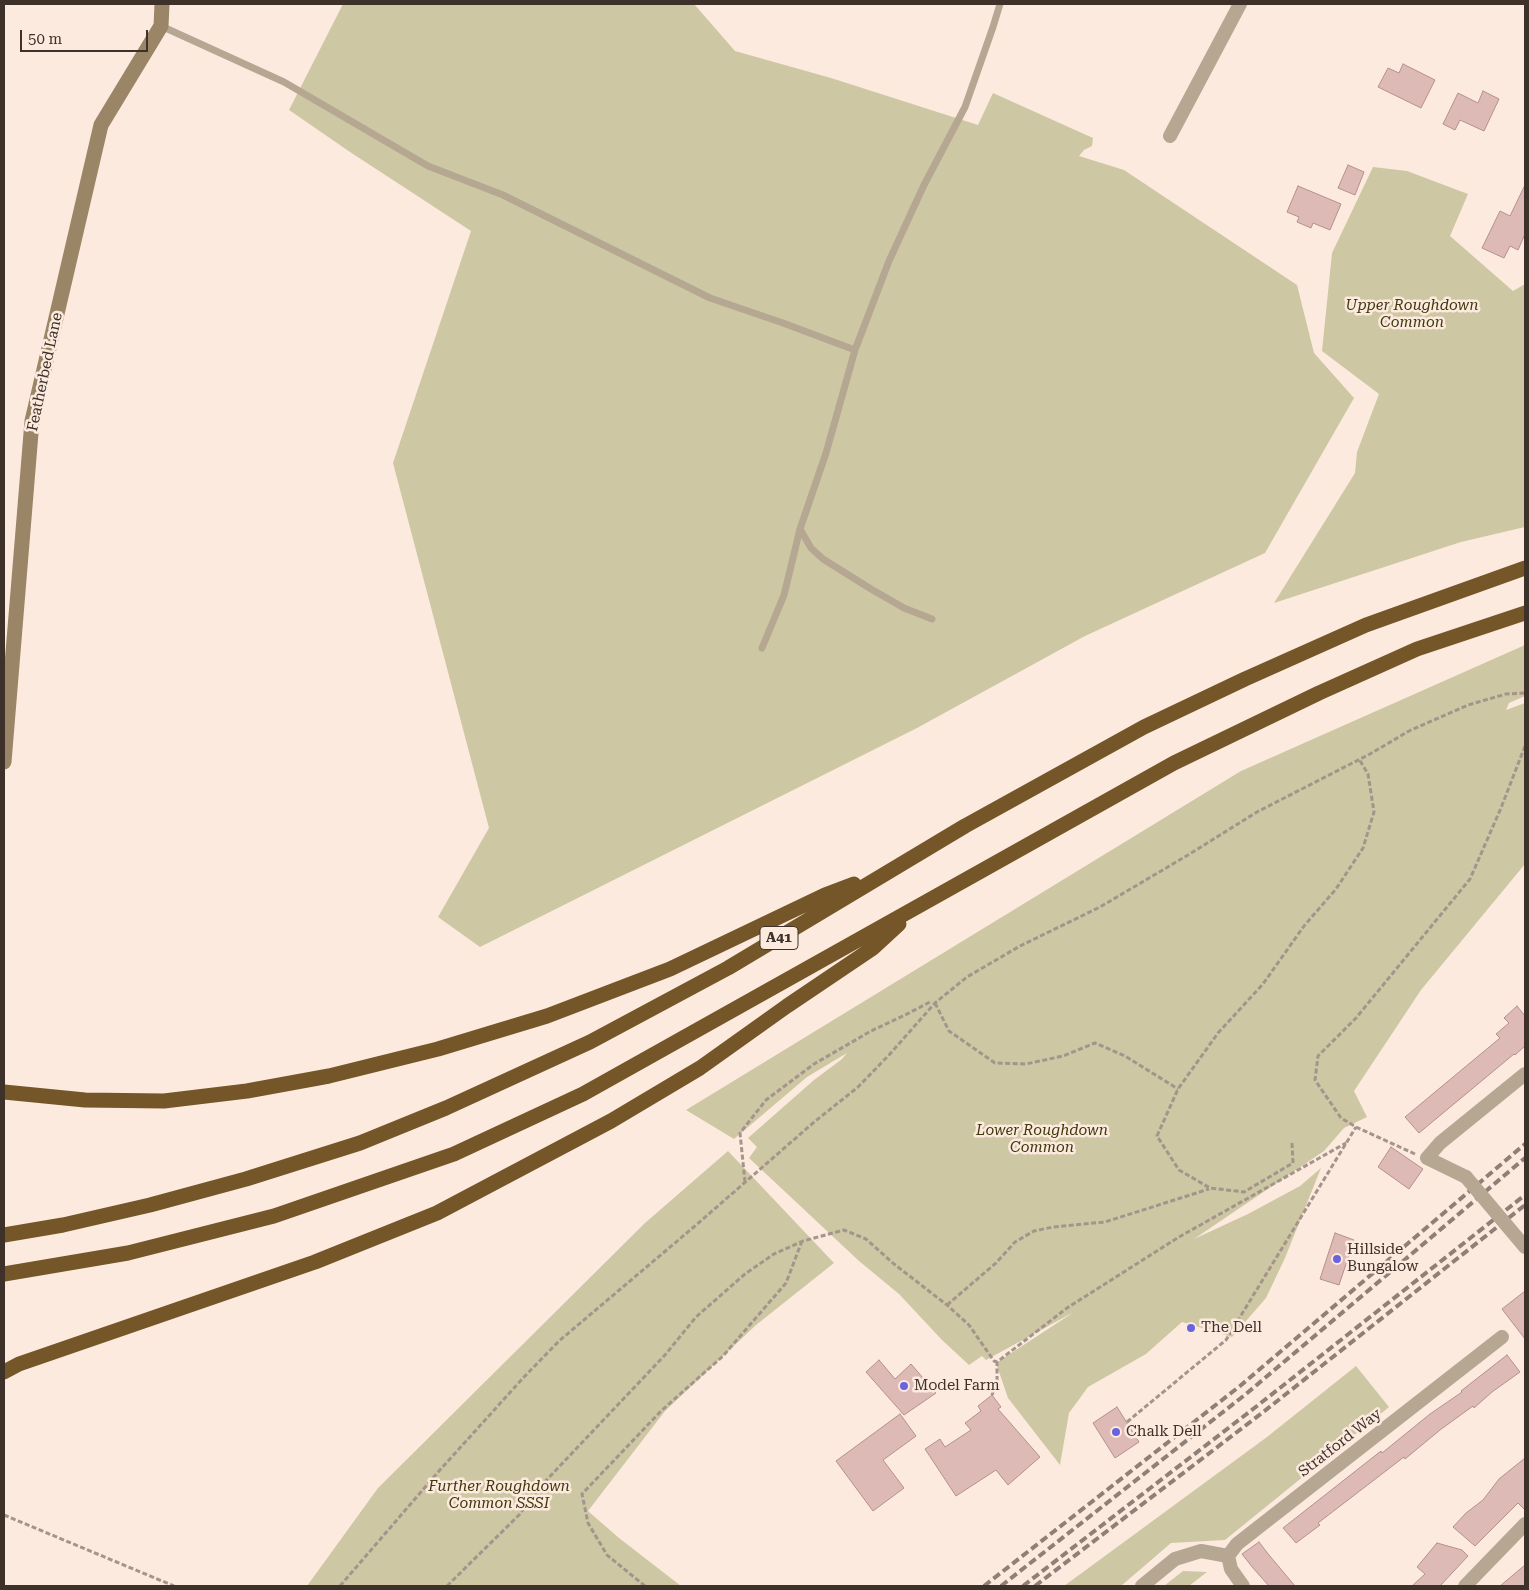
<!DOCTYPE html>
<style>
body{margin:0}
#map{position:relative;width:1529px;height:1590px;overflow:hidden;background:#fdeadf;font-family:"Roboto Serif",serif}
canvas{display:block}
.frame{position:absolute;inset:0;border:5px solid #3d312a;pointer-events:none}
.scale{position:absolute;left:20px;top:30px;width:128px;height:22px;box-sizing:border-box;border:2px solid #3d312a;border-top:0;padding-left:6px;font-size:15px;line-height:18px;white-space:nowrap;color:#3d312a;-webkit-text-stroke:4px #fdeadf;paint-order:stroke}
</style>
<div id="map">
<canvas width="1529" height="1590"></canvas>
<div class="frame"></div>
<div class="scale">50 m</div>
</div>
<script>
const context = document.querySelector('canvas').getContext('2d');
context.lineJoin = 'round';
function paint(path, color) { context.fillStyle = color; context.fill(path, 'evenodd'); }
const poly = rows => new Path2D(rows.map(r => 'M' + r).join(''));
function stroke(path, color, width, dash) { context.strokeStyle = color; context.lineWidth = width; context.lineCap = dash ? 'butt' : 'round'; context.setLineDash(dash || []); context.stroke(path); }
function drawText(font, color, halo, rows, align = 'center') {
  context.font = font + ' "Roboto Serif",serif'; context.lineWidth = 5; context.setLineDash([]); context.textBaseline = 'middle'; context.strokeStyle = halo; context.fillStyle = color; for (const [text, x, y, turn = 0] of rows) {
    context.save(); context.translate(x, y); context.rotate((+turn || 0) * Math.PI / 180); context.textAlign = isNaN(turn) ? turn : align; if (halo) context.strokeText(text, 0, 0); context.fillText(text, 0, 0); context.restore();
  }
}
const green = poly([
 [343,4,694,4,735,51,831,78,978,125,993,93,1093,138,1092,146,1084,150,1079,156,1124,170,1297,285,1314,353,1354,398,1265,553,1085,636,917,728,480,947,438,917,489,828,393,463,471,231,350,152,289,110],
 [1373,167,1407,171,1468,194,1450,236,1513,291,1525,284,1525,527,1461,542,1274,603,1355,473,1357,452,1379,394,1322,351,1332,253],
 [1525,645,1525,696,1509,703,1506,710,1525,703,1525,864,1421,990,1354,1091,1367,1117,1344,1128,1324,1151,1194,1239,1248,1214,1300,1186,1321,1168,1285,1258,1266,1298,1232,1337,1182,1322,1146,1354,1088,1387,1069,1413,1060,1465,1008,1398,996,1363,1074,1312,986,1360,982,1356,969,1365,942,1340,899,1294,859,1261,749,1158,757,1147,748,1138,814,1080,842,1059,847,1053,807,1077,734,1139,686,1110,1241,771],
 [728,1151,834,1263,756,1325,665,1411,588,1511,619,1538,681,1586,307,1586,378,1488,645,1223],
 [1356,1366,1389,1407,1225,1540,1171,1543,1121,1586,1064,1586,1267,1437],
 [1183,1571,1207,1572,1189,1586,1164,1586]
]);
const building = poly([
 [1403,64,1435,80,1421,108,1378,87,1388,68,1399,73,1403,64],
 [1483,91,1499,99,1484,131,1460,120,1455,130,1443,124,1458,93,1478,103,1483,91],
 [1348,165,1364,172,1355,195,1338,188,1348,165],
 [1525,185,1525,234,1518,250,1510,246,1504,258,1482,248,1500,211,1510,216,1525,185],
 [1298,186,1341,204,1330,230,1313,223,1311,228,1297,222,1299,217,1287,212,1298,186],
 [1517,1006,1525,1016,1525,1046,1515,1055,1514,1054,1419,1133,1405,1117,1500,1038,1496,1034,1509,1023,1504,1018,1517,1006],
 [1391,1147,1423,1169,1409,1189,1378,1167,1391,1147],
 [1335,1233,1354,1240,1339,1285,1320,1279,1335,1233],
 [1525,1291,1525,1339,1502,1309,1525,1291],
 [1507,1355,1520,1372,1492,1392,1474,1408,1473,1406,1440,1430,1405,1459,1404,1457,1318,1523,1320,1525,1296,1543,1283,1528,1381,1451,1382,1453,1430,1414,1462,1392,1461,1391,1507,1355],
 [879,1360,895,1379,911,1364,936,1393,904,1415,866,1372,879,1360],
 [992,1395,1001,1407,998,1409,1040,1457,1008,1485,996,1470,956,1496,925,1449,940,1439,945,1447,971,1430,965,1423,981,1411,978,1406,992,1395],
 [1117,1407,1139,1442,1115,1458,1093,1423,1117,1407],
 [900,1414,916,1436,883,1460,904,1488,873,1511,836,1461,900,1414],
 [1525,1458,1525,1510,1518,1503,1475,1546,1453,1527,1466,1513,1483,1500,1499,1479,1525,1458],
 [1259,1542,1269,1555,1295,1586,1269,1586,1253,1568,1242,1554,1259,1542],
 [1437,1543,1462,1550,1468,1556,1440,1586,1412,1586,1425,1574,1417,1567,1437,1543],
 [1525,1565,1525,1586,1500,1586,1525,1565]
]);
const path = poly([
 [935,1003,949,1031,995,1063,1026,1064,1063,1056,1095,1043,1125,1056,1178,1089],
 [1292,1143,1293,1163,1244,1192,1210,1188,1179,1170,1157,1136,1178,1089,1218,1033,1263,984,1304,926,1336,889,1363,848,1374,812,1368,774,1359,759],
 [1415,1154,1356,1127,1341,1118,1315,1080,1318,1056,1356,1018,1470,879,1501,808,1525,746],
 [745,1182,740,1133,766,1100,814,1064,871,1031,905,1015,932,1001],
 [947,1305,996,1263,1015,1242,1034,1231,1053,1227,1105,1222,1209,1189],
 [992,1395,997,1382,997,1362,1067,1308,1179,1237,1346,1143],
 [1127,1422,1226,1340,1356,1127],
 [4,1515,174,1586],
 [340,1586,439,1471,524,1377,559,1341,695,1226,813,1123,858,1087,889,1055,935,1003,967,977,1020,946,1100,907,1188,855,1257,812,1370,754,1409,731,1468,705,1506,694,1525,693],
 [447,1586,519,1515,538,1489,665,1355,696,1317,745,1274,774,1254,803,1241,844,1230,866,1239,894,1264,947,1305,969,1325,994,1361,997,1362],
 [645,1586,607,1555,588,1523,582,1494,661,1411,723,1356,786,1283,802,1241]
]);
const lane = poly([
 [161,26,284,82,428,166,503,195,710,298,783,323,855,350,889,261,924,185,965,107,993,27,1000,4],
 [800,529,811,548,823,559,871,589,904,608,932,619],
 [762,648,784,595,800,529,826,453,855,350]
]);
const street = poly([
 [1170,136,1240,4],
 [1466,1177,1427,1158,1440,1143,1525,1074],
 [1228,1556,1237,1544,1502,1337],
 [1228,1556,1231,1569,1243,1586],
 [1142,1586,1175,1559,1201,1551,1228,1556],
 [1465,1586,1525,1524]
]);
const secondary = poly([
 [4,762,32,421,101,125,161,26,162,4]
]);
const highway = poly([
 [4,1092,85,1100,164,1101,247,1091,329,1076,438,1049,547,1016,670,969,825,895,854,884],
 [4,1235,63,1225,150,1205,246,1179,360,1143,446,1108,590,1042,728,968,965,826,1144,727,1245,679,1366,625,1525,568],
 [4,1274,128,1253,274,1216,454,1154,583,1094,1174,763,1319,693,1417,649,1525,613],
 [4,1372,19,1364,315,1262,437,1213,611,1121,700,1068,787,1006,873,948,899,924]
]);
const rail = poly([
 [984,1586,1240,1386,1525,1144],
 [1001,1586,1246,1394,1525,1158],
 [1023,1586,1257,1406,1525,1195],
 [1035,1586,1262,1413,1525,1205]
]);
const streetBridge = poly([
 [1466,1177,1525,1247]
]);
const markers = [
 [1337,1259,5,"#6964dd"],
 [1191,1328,5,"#6964dd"],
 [904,1386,5,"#6964dd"],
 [1116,1432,5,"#6964dd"]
];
const shields = [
 [779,938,38]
];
const shieldNames = [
 ["A41",779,938]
];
const parkNames = [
 ["Upper Roughdown",1412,306],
 ["Common",1412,323],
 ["Lower Roughdown",1042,1131],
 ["Common",1042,1148],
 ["Further Roughdown",499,1487],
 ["Common SSSI",499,1504]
];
const streetNames = [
 ["Featherbed Lane",45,372,-78],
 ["Stratford Way",1340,1443,-38]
];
const poiNames = [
 ["Hillside",1347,1250],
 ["Bungalow",1347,1267],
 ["The Dell",1201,1328],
 ["Model Farm",914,1386],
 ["Chalk Dell",1126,1432]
];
paint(green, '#cdc8a3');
paint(building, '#debab6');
stroke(building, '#b3908d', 1);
stroke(path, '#a4948b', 3, [5, 2.5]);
stroke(lane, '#b6a793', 7);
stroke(street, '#b6a793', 14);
stroke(secondary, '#9a8567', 15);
stroke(highway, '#745629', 15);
stroke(rail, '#8f8077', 4, [8, 4]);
stroke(streetBridge, '#b6a793', 14);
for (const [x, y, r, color] of markers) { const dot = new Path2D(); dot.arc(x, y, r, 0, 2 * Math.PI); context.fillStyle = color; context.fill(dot); stroke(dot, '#fdeadf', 2); }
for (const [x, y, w] of shields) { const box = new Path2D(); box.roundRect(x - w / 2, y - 11.5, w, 23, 4); context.fillStyle = '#fdeadf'; context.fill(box); stroke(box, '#3d312a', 1); }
drawText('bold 14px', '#3d312a', null, shieldNames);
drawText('italic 15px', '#3e380b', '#fdeadf', parkNames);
drawText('15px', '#3d312a', '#fdeadf', streetNames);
drawText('15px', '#3d312a', '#fdeadf', poiNames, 'left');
</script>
